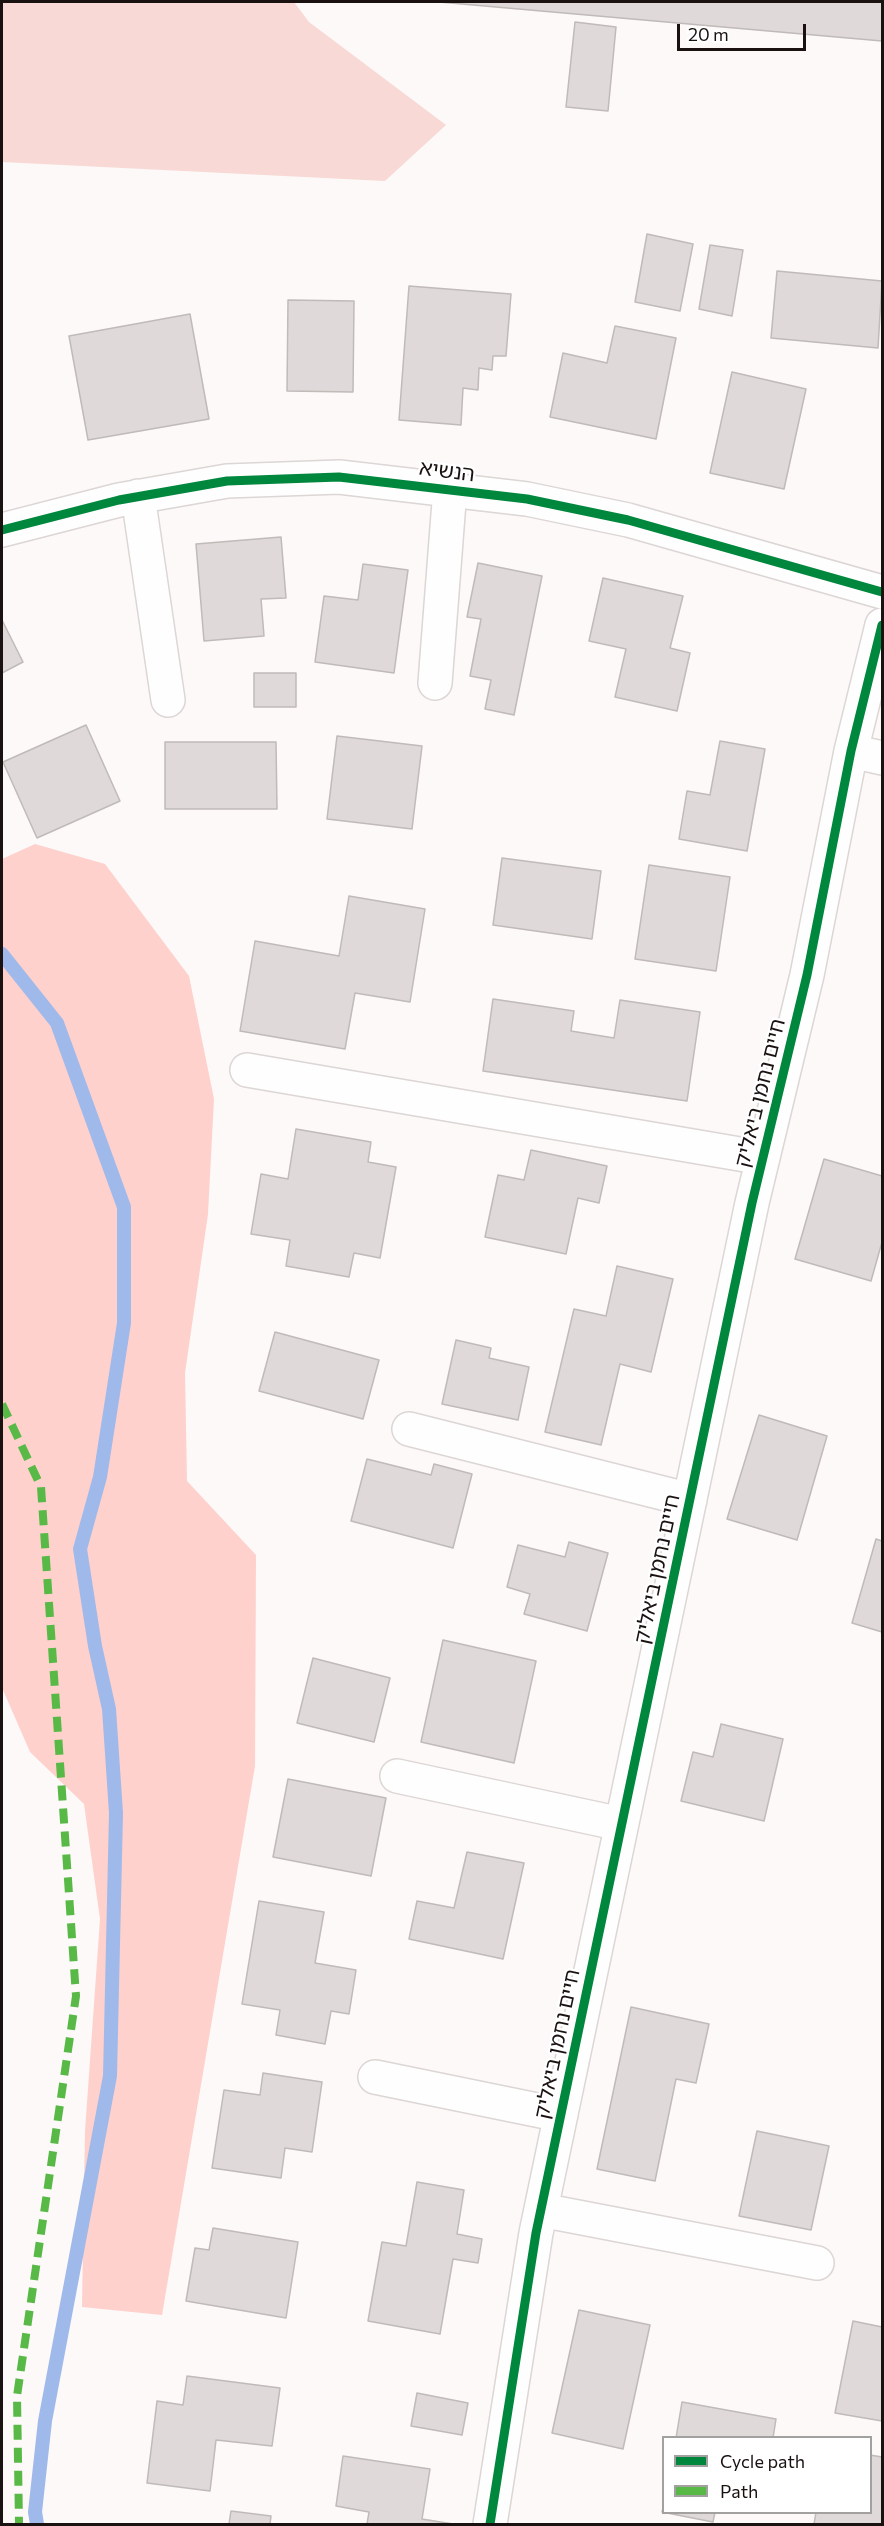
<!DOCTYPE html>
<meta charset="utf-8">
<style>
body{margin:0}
#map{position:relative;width:884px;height:2526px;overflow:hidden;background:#fcf9f8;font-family:Commissioner,sans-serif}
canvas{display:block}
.frame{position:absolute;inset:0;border:3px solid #1a1211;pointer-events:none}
.legend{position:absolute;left:662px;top:2436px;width:210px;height:78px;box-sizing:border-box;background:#fff;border:2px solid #a3a0a0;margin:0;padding:8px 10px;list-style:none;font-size:18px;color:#1a1211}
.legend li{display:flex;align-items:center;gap:12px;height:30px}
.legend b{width:30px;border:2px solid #a3a0a0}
.scale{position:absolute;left:677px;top:24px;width:129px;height:27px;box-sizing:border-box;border:3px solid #1a1211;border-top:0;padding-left:8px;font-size:18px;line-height:21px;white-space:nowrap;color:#1a1211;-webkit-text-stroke:4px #fff;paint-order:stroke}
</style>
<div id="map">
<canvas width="884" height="2526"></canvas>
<div class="frame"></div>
<ul class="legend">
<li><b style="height:8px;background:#00873e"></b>Cycle path</li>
<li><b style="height:8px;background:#58b947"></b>Path</li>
</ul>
<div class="scale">20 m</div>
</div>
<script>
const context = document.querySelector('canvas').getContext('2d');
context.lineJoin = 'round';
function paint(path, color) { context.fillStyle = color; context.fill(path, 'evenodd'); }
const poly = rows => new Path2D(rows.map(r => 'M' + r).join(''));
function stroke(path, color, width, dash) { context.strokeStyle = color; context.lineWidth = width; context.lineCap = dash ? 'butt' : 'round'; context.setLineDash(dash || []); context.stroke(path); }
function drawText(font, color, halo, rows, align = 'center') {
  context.font = font + ' Commissioner,"Noto Sans Hebrew",sans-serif'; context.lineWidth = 4.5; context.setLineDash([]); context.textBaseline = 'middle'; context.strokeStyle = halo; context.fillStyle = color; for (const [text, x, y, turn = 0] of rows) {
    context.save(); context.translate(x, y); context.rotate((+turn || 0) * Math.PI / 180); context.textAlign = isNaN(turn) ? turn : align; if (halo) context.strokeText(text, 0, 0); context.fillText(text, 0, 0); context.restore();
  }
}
const green = poly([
 [2,2,294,2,309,22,446,125,385,181,2,162]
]);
const forest = poly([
 [35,844,105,864,189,976,214,1099,208,1214,185,1373,187,1481,256,1555,255,1766,162,2315,82,2307,85,2131,100,1919,84,1804,30,1752,3,1690,2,859]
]);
const stream = poly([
 [2,954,57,1023,124,1207,124,1323,100,1477,80,1549,95,1646,109,1709,116,1813,110,2076,45,2421,35,2512,37,2524]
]);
const building = poly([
 [439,2,882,2,882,41,439,2],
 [575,22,616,27,608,111,566,107,575,22],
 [647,234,693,244,680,311,635,302,647,234],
 [710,245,743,250,732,316,699,309,710,245],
 [777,271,882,281,878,348,771,338,777,271],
 [409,286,511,294,506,356,493,356,492,370,479,368,478,390,463,388,461,425,399,420,409,286],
 [288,300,354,301,353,392,287,391,288,300],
 [190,314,209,419,88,440,69,336,190,314],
 [615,326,676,338,656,439,550,417,563,353,607,363,615,326],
 [732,372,806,389,784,489,710,473,732,372],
 [281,537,286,598,261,599,264,636,204,641,196,544,281,537],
 [478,563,542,576,514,715,485,709,491,680,470,676,481,619,467,617,478,563],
 [363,564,408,570,394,673,315,662,324,596,358,600,363,564],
 [603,578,683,596,670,648,690,653,677,711,615,697,626,649,589,641,603,578],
 [2,620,23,662,2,673,2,620],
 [254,673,296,673,296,707,254,707,254,673],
 [86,725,120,801,37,838,3,762,86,725],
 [337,736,422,746,412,829,327,819,337,736],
 [720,741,765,749,747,851,679,839,687,791,710,795,720,741],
 [165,742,276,742,277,809,165,809,165,742],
 [502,858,601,871,592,939,493,925,502,858],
 [649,865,730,877,716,971,635,959,649,865],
 [349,896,425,909,410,1002,355,993,345,1049,240,1031,255,941,339,956,349,896],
 [493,999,574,1011,571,1031,614,1038,620,1000,700,1012,687,1101,483,1071,493,999],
 [296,1129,371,1142,368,1162,396,1167,380,1258,354,1253,349,1277,286,1266,290,1240,251,1234,261,1174,288,1179,296,1129],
 [531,1150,607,1166,599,1203,578,1198,566,1254,485,1237,498,1175,524,1180,531,1150],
 [824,1159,882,1176,882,1242,871,1281,795,1259,824,1159],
 [617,1266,673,1279,651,1372,620,1364,601,1445,545,1432,574,1309,606,1316,617,1266],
 [275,1332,379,1360,363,1419,259,1391,275,1332],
 [456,1340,491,1348,489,1358,529,1367,518,1420,442,1404,456,1340],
 [759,1415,827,1436,797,1540,727,1519,759,1415],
 [367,1459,431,1475,434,1464,472,1474,453,1548,351,1521,367,1459],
 [876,1539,882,1541,882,1632,852,1623,876,1539],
 [569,1542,608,1553,587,1631,524,1614,530,1594,507,1587,518,1545,565,1557,569,1542],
 [443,1640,536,1661,514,1763,421,1742,443,1640],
 [313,1658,390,1678,374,1742,297,1723,313,1658],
 [721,1724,783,1739,764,1821,681,1801,693,1752,713,1757,721,1724],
 [288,1779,386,1798,371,1876,273,1857,288,1779],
 [467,1852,524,1863,503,1959,409,1939,417,1901,454,1908,467,1852],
 [259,1901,324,1912,315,1963,356,1970,349,2014,331,2011,325,2044,276,2035,280,2010,242,2004,259,1901],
 [631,2007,709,2024,696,2083,676,2079,655,2181,597,2169,631,2007],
 [263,2073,322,2082,312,2152,285,2148,281,2178,212,2168,224,2090,260,2095,263,2073],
 [757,2131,829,2146,811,2230,739,2216,757,2131],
 [417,2182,464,2190,457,2234,482,2239,478,2263,453,2259,440,2334,368,2321,382,2242,406,2246,417,2182],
 [213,2228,298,2242,286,2318,186,2301,195,2248,209,2250,213,2228],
 [579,2310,650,2325,623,2449,552,2433,579,2310],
 [853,2321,882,2327,882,2421,835,2413,853,2321],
 [187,2376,280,2388,272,2446,216,2440,210,2491,147,2483,157,2401,183,2405,187,2376],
 [417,2393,468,2403,462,2435,411,2426,417,2393],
 [682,2402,776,2419,773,2438,676,2438,682,2402],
 [870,2455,882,2457,882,2524,814,2524,816,2512,870,2512,870,2455],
 [343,2456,430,2469,422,2519,453,2524,367,2524,369,2512,336,2506,343,2456],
 [664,2504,664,2512,715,2512,713,2522,662,2512,664,2504],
 [231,2511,271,2516,270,2524,229,2524,231,2511]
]);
const minor = poly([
 [138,496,168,700],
 [2,530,119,500,227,481,339,477,527,499,628,520,882,592],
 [435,683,450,489],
 [851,751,882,758],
 [247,1070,763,1158],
 [409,1429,690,1500],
 [397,1776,621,1824],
 [375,2077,561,2115],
 [541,2210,817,2263],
 [490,2524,536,2233,752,1203,807,975,851,751,882,625]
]);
const quiet = poly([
 [2,1404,41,1487,76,1996,17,2396,19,2524]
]);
const cycleway = poly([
 [2,530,119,500,227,481,339,477,527,499,628,520,882,592],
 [490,2524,536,2233,752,1203,807,975,851,751,882,625]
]);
const streetNames = [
 ["הנשיא",447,471,7],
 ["חיים נחמן ביאליק",760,1093,-76],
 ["חיים נחמן ביאליק",657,1569,-78],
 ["חיים נחמן ביאליק",557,2044,-78]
];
paint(green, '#f8d9d5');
paint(forest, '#fed1cd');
stroke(stream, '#a0b9eb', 14);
paint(building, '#dfdad9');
stroke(building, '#c0bab9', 1.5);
stroke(minor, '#dcd6d5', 36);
stroke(minor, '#fffefe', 33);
stroke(quiet, '#58b947', 8, [15, 8]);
stroke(cycleway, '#00873e', 9);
drawText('21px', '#1a1211', '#fff', streetNames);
</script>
